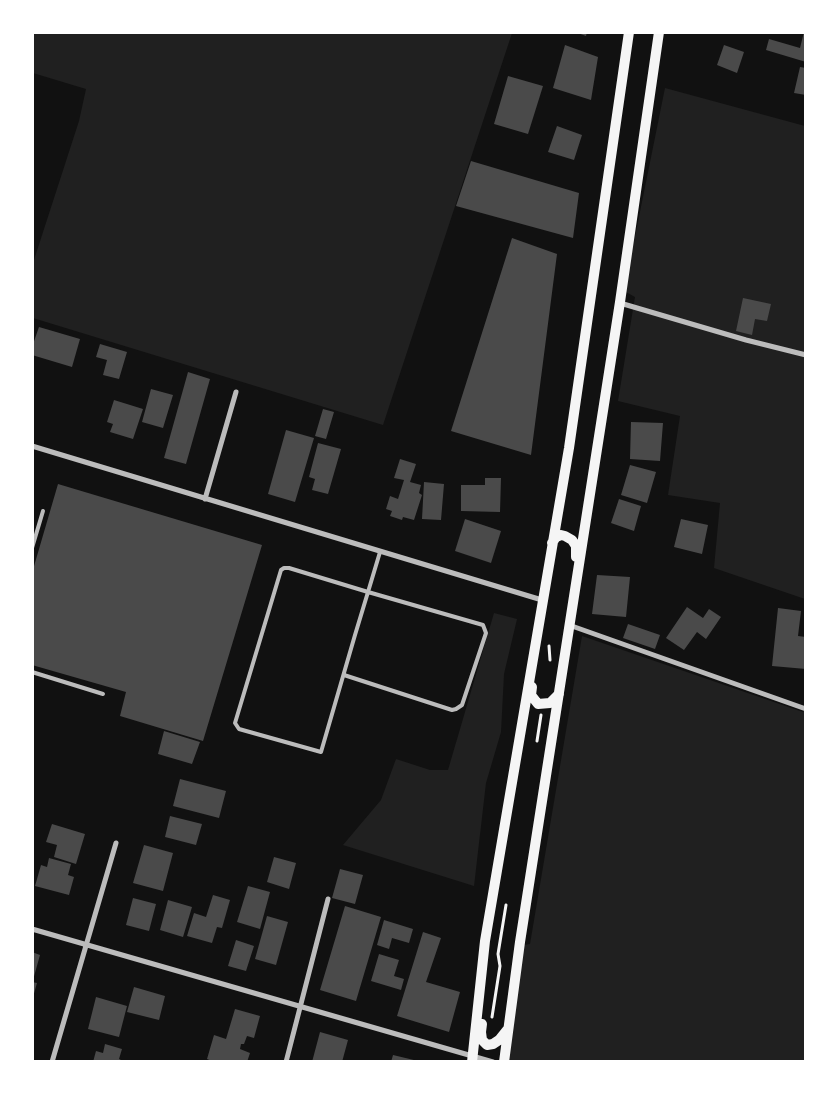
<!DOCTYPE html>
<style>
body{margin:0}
#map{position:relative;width:838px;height:1094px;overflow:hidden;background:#111;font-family:"Archivo Narrow",sans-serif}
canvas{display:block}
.frame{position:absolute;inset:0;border:34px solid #fff;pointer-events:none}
</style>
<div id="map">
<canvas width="838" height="1094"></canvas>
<div class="frame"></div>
</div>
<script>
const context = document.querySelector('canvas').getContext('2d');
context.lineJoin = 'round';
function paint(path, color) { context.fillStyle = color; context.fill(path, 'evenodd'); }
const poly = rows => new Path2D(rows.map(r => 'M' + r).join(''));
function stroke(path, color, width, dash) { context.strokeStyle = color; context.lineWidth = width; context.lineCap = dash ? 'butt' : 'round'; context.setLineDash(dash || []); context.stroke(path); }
const green = poly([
 [32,33,512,33,383,425,33,318,33,263,79,121,86,89,33,73],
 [665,88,805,126,805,599,714,568,720,503,668,495,680,416,618,401,635,297,624,291],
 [494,613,517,619,504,674,501,732,486,783,474,886,343,845,381,800,396,759,430,770,448,770],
 [582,636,803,712,805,706,805,1061,508,1062,524,945,530,944]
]);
const building = poly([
 [575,32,587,32,586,36],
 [804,32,806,62,766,50,769,39,800,48],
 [565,45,598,57,591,100,553,88],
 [724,45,744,52,737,73,717,65],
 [800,67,806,68,806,95,794,93],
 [508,76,543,86,528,134,494,124],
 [557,126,582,135,574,160,548,152],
 [471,161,579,193,573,238,456,206],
 [512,238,557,254,531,455,451,431],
 [743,298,771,304,767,321,755,319,752,335,736,331],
 [39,327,80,339,72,367,32,355,32,347],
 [100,344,127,352,119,379,103,375,107,360,96,357],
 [188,372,210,379,186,464,164,458],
 [151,389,173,395,163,428,142,422],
 [114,400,143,409,133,439,110,432,113,424,107,422],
 [323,409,334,412,326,439,315,436],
 [631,422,663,423,660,461,630,459],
 [286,430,314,438,295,502,268,494],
 [318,443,341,449,328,494,312,490,315,479,309,477],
 [400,459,416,464,410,482,421,485,419,493,422,495,414,520,403,517,402,520,390,516,392,511,386,509,390,496,398,499,404,480,394,478],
 [630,465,656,472,647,503,621,495],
 [485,478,501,478,500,512,461,511,461,485,485,485],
 [424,482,444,484,441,520,422,519],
 [58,484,262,545,203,741,120,716,126,692,32,665,32,573],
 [619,499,641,506,634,531,611,523],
 [465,519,501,531,491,563,455,551],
 [681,519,708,525,702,554,674,547],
 [597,575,630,577,626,617,592,614],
 [687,607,703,618,709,609,721,617,706,639,697,632,684,650,666,638],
 [778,608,801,611,798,636,806,637,806,669,772,666],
 [628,624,660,635,655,649,623,638],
 [164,731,200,742,192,764,158,754],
 [180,779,226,791,219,818,173,806],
 [170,816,202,824,196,845,165,837],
 [52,824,85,834,76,864,54,857,57,845,46,842],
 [144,845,173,853,163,891,133,883],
 [274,857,296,863,289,889,267,882],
 [49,858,71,864,68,875,74,877,69,895,35,886,41,865,47,867],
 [340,869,363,875,355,904,332,898],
 [248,886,270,892,260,929,237,922],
 [213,895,230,900,222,928,217,927,212,943,187,936,194,913,206,917],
 [133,898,156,904,149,931,126,925],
 [168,900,192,907,183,937,160,930],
 [345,906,381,917,356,1001,320,990],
 [267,916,288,922,276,965,255,959],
 [384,920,413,929,409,943,392,938,389,949,377,945],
 [423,932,441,938,426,982,460,992,449,1032,397,1016],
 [236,940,254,946,246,971,228,966],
 [32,952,40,955,33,980,32,980],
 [379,954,399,960,394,976,404,979,401,990,371,981],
 [32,982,37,983,33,997,32,997],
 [134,987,165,996,159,1020,127,1012],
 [96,997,127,1006,119,1037,88,1029],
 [235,1009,260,1016,254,1038,247,1036,244,1044,241,1044,240,1049,250,1053,247,1062,214,1062,207,1059,214,1035,226,1039],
 [320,1032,348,1040,342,1062,312,1062],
 [105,1044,122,1049,119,1059,125,1062,93,1062,96,1051,103,1053],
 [393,1055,418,1061,418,1062,391,1062]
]);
const path = poly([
 [549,646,550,660],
 [537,741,541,715],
 [492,1017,500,966,498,954,506,905]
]);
const service = poly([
 [32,548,43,511],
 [32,672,103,694],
 [344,675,452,710,456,709,462,705,486,633,483,625,368,592,289,568,284,568,281,570,269,610,235,723,239,729,321,752,355,635,368,592,380,552]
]);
const minor = poly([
 [620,303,746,340,806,355],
 [32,446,542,600],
 [205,499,236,392],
 [569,625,806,709],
 [32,929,493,1062],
 [52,1062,116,843],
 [286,1062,328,899]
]);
const secondary = poly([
 [552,543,556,537,561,535,565,536,572,540,576,546,576,557],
 [532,687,531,695,538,704,550,703,559,694],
 [482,1024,481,1032,482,1040,487,1045,493,1044,499,1040,507,1030],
 [472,1062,485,941,569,448,629,32],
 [504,1062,520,942,620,302,659,32]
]);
paint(green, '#202020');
paint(building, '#4a4a4a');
stroke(path, '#f5f5f5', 3);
stroke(service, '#bcbcbc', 4);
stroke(minor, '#bcbcbc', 5);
stroke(secondary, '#f5f5f5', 10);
</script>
